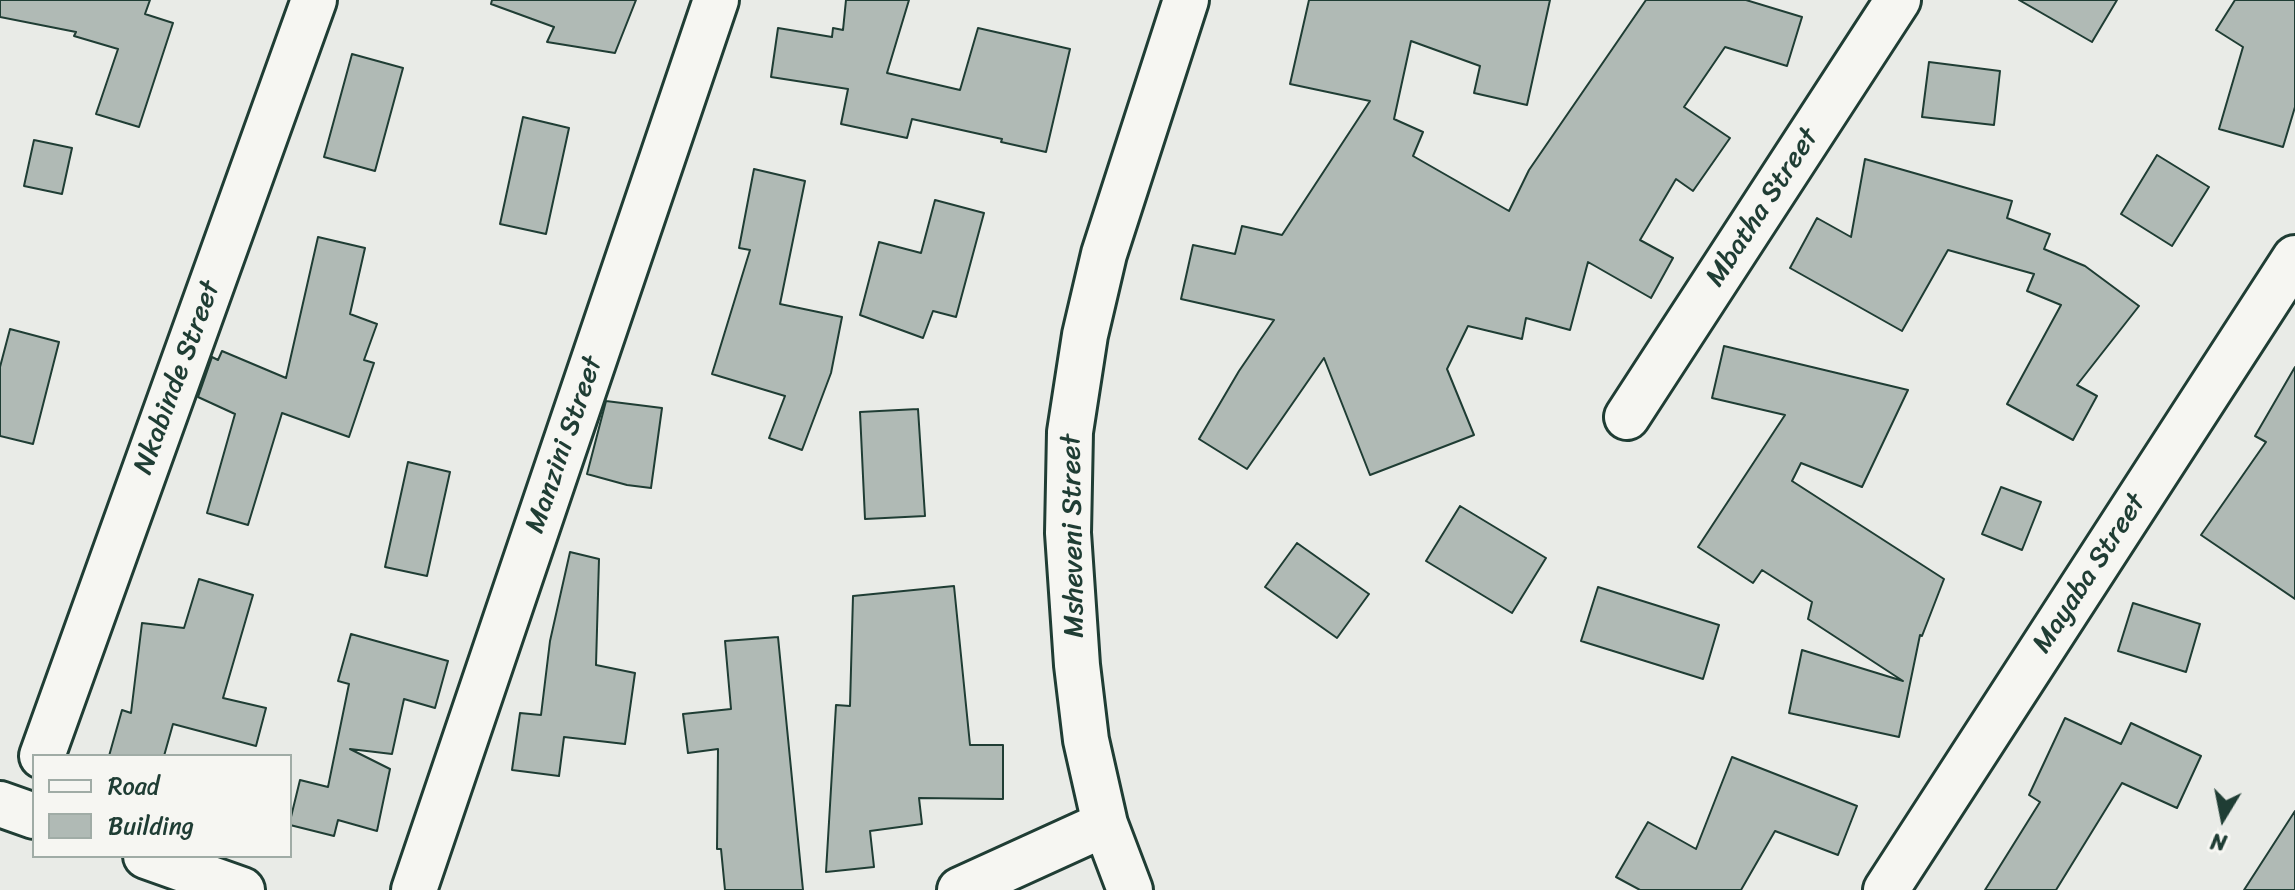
<!DOCTYPE html>
<style>
body{margin:0}
#map{position:relative;width:2295px;height:890px;overflow:hidden;background:#e9ebe7;font-family:Sriracha,sans-serif}
canvas{display:block}
.legend{position:absolute;left:32px;top:754px;width:260px;height:104px;box-sizing:border-box;background:#f6f6f2;border:2px solid #a0aca6;margin:0;padding:10px 14px;list-style:none;font-size:24px;color:#1f3d34}
.legend li{display:flex;align-items:center;gap:16px;height:40px}
.legend b{width:40px;border:2px solid #a0aca6}
.north{position:absolute;left:2183px;top:778px;width:80px;height:80px;-webkit-text-stroke:6px #f6f6f2;paint-order:stroke;rotate:190deg;font-size:22px;font-weight:700;line-height:32px;text-align:center;color:#1f3d34}
.north::after{content:'';display:block;margin:auto;width:28px;height:36px;background:#1f3d34;clip-path:polygon(50% 0,100% 100%,50% 72%,0 100%)}
</style>
<div id="map">
<canvas width="2295" height="890"></canvas>
<ul class="legend">
<li><b style="height:10px;background:#f6f6f2"></b>Road</li>
<li><b style="height:22px;background:#b0bab5"></b>Building</li>
</ul>
<div class="north">N</div>
</div>
<script>
const context = document.querySelector('canvas').getContext('2d');
context.lineJoin = 'round';
function paint(path, color) { context.fillStyle = color; context.fill(path, 'evenodd'); }
const poly = rows => new Path2D(rows.map(r => 'M' + r).join(''));
function stroke(path, color, width, dash) { context.strokeStyle = color; context.lineWidth = width; context.lineCap = dash ? 'butt' : 'round'; context.setLineDash(dash || []); context.stroke(path); }
function drawText(font, color, halo, rows, align = 'center') {
  context.font = font + ' Sriracha,sans-serif'; context.lineWidth = 6; context.setLineDash([]); context.textBaseline = 'middle'; context.strokeStyle = halo; context.fillStyle = color; for (const [text, x, y, turn = 0] of rows) {
    context.save(); context.translate(x, y); context.rotate((+turn || 0) * Math.PI / 180); context.textAlign = isNaN(turn) ? turn : align; if (halo) context.strokeText(text, 0, 0); context.fillText(text, 0, 0); context.restore();
  }
}
const building = poly([
 [0,0,150,0,145,14,173,23,139,127,96,114,118,49,74,36,76,32,0,17,0,0],
 [492,0,636,0,615,53,547,42,554,27,491,4,492,0],
 [846,0,909,0,887,73,960,90,978,28,1070,49,1046,152,1001,142,1002,139,912,119,907,138,841,124,848,89,771,77,778,28,832,37,833,28,843,30,846,0],
 [1309,0,1550,0,1527,105,1474,93,1480,66,1411,41,1394,119,1423,132,1413,156,1509,211,1529,170,1646,0,1746,0,1802,17,1787,66,1725,47,1684,107,1730,138,1693,191,1676,179,1640,240,1673,258,1651,298,1588,262,1570,330,1526,318,1522,339,1468,326,1447,369,1474,435,1370,475,1324,358,1247,469,1199,439,1239,371,1274,320,1181,299,1193,245,1235,254,1242,226,1282,235,1370,101,1290,84,1309,0],
 [2019,0,2117,0,2092,42,2019,0],
 [2235,0,2295,0,2295,107,2283,147,2219,129,2243,47,2216,30,2235,0],
 [352,54,403,68,375,171,324,157,352,54],
 [1929,62,2000,71,1994,125,1922,117,1929,62],
 [523,117,569,128,546,234,500,224,523,117],
 [34,140,72,148,62,194,24,186,34,140],
 [2157,155,2209,187,2172,246,2121,214,2157,155],
 [1865,159,2012,201,2007,218,2050,234,2044,249,2085,266,2139,306,2077,385,2097,396,2073,440,2007,404,2061,305,2027,291,2034,274,1948,250,1902,331,1790,268,1817,218,1851,237,1865,159],
 [754,169,805,181,780,304,842,317,831,373,802,450,769,438,785,396,712,374,750,250,739,248,754,169],
 [935,200,984,213,956,317,933,311,923,338,860,315,879,242,921,253,935,200],
 [318,237,365,248,350,314,377,324,364,360,374,363,349,437,282,413,248,525,207,513,235,414,198,397,212,357,218,360,222,351,286,378,318,237],
 [10,329,59,342,33,444,0,436,0,367,10,329],
 [1724,346,1908,390,1862,487,1801,463,1792,481,1944,579,1922,636,1920,635,1899,737,1789,713,1802,650,1903,681,1808,619,1812,602,1762,570,1753,583,1698,547,1785,415,1712,398,1724,346],
 [2295,367,2295,599,2201,535,2266,442,2255,436,2295,367],
 [606,401,662,408,651,488,627,485,587,474,606,401],
 [918,409,925,516,865,519,860,412,918,409],
 [408,462,450,472,427,576,385,567,408,462],
 [2001,487,2041,502,2022,550,1982,534,2001,487],
 [1460,506,1546,558,1512,613,1426,561,1460,506],
 [1297,543,1369,594,1337,638,1265,587,1297,543],
 [570,552,599,559,596,665,635,673,625,744,564,737,559,776,512,770,520,713,541,715,550,641,570,552],
 [199,579,253,595,223,698,266,708,256,746,173,724,164,756,109,756,122,710,131,713,142,623,184,628,199,579],
 [954,586,970,745,1003,745,1003,799,919,798,922,824,870,831,874,867,826,872,836,705,850,706,853,596,954,586],
 [1598,587,1719,625,1703,679,1581,641,1598,587],
 [2133,603,2200,624,2186,672,2118,651,2133,603],
 [351,634,448,661,435,708,404,699,392,754,350,749,390,769,377,831,338,820,334,836,290,825,290,821,300,780,328,787,349,684,338,681,351,634],
 [778,637,803,890,725,890,721,849,717,849,718,749,688,753,683,714,731,709,725,641,778,637],
 [2065,718,2121,744,2131,723,2201,756,2177,808,2122,783,2056,890,1985,890,2040,802,2029,795,2065,718],
 [1732,757,1857,806,1838,855,1775,831,1741,890,1640,890,1616,877,1648,822,1696,849,1732,757],
 [2295,811,2295,890,2244,890,2295,811]
]);
const minor = poly([
 [1627,417,1898,0],
 [42,756,314,0],
 [0,804,34,816],
 [146,856,242,890],
 [414,890,716,0],
 [960,890,1105,824],
 [1130,890,1105,824,1086,740,1077,665,1068,533,1070,432,1085,335,1104,254,1186,0],
 [1886,890,2295,258]
]);
const streetNames = [
 ["Mbatha Street",1763,208,-57],
 ["Nkabinde Street",178,378,-70],
 ["Manzini Street",565,445,-71],
 ["Msheveni Street",1074,536,-91],
 ["Mayaba Street",2090,574,-57]
];
paint(building, '#b0bab5');
stroke(building, '#1f3d34', 2);
stroke(minor, '#1f3d34', 50);
stroke(minor, '#f6f6f2', 44);
drawText('28px', '#1f3d34', '#f6f6f2', streetNames);
</script>
